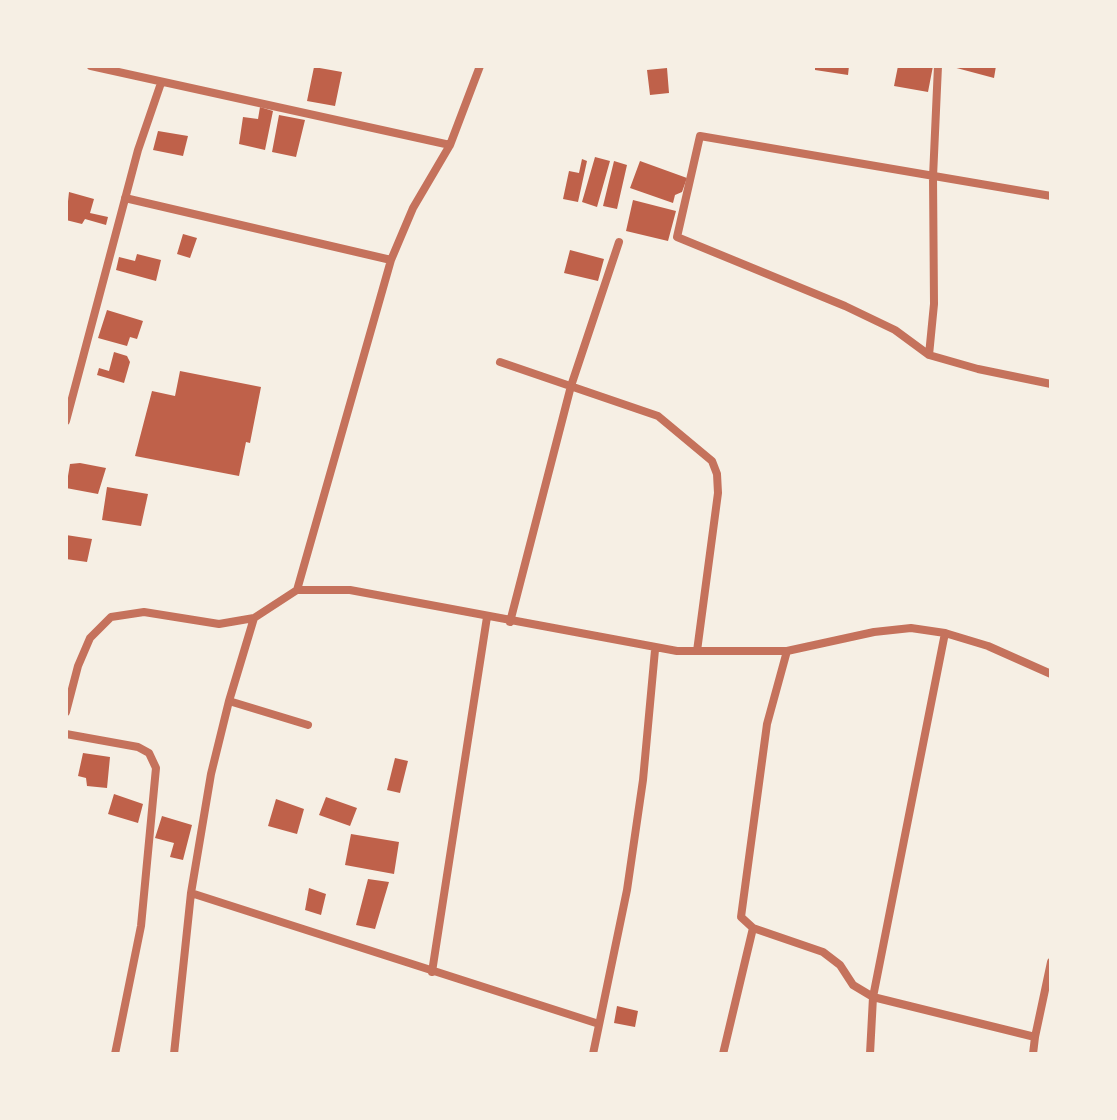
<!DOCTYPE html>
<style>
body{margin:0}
#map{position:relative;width:1117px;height:1120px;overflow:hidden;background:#f6efe4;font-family:"Libre Baskerville",serif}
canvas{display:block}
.frame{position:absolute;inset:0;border:68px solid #f6efe4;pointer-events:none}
</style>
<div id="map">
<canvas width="1117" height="1120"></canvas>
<div class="frame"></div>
</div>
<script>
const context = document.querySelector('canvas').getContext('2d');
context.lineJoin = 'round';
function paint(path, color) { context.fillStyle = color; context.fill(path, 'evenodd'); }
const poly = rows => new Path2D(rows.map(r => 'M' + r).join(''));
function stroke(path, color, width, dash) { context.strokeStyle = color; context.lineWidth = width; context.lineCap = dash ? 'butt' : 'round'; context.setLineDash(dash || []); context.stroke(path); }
const building = poly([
 [815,66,849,66,848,75,815,70],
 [898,66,933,66,928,92,894,86],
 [949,66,996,66,994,78],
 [314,67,342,72,335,106,307,101],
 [667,68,669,93,650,95,647,70],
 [260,107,273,111,265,150,239,144,243,117,258,119],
 [279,115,305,120,296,157,272,152],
 [158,131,188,136,183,156,153,150],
 [595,157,610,161,597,207,582,202],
 [582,159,587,161,578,202,563,199,569,171,579,173],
 [614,161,627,165,617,209,603,206],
 [640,161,687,178,682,192,675,195,673,203,630,188],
 [69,192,94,199,90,213,108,217,106,225,85,219,82,224,66,220],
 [633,200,676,211,668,241,626,231],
 [183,234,197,238,190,258,177,254],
 [570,250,604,259,598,281,564,273],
 [137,254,161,260,156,281,116,270,119,257,135,261],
 [107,310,143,321,137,339,130,337,127,346,98,338],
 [114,352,127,356,130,362,124,383,97,375,99,368,109,371],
 [180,371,261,387,250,443,246,442,239,476,135,456,152,391,175,396],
 [80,463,106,468,98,494,66,488,70,464],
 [107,487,148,494,141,526,102,520],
 [66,535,92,539,87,562,66,559],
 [83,753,110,757,107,788,87,786,86,778,78,776],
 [395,758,408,761,400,793,387,790],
 [114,794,143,804,138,823,108,814],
 [326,797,357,808,350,826,319,815],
 [276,799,304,809,297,834,268,826],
 [162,816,192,825,183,860,170,857,174,843,155,838],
 [351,834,399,842,394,874,345,865],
 [368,879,389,882,375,929,356,925],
 [309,888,326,894,321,915,305,910],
 [617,1006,638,1011,635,1027,614,1023]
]);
const minor = poly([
 [91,66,450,145],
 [1051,196,700,136,677,237,845,306,895,330,929,355,978,369,1051,384],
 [125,198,391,260],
 [929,355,934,304,933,177,938,66],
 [500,362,658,416,712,461,717,474,718,493,697,651],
 [66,421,138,150,161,83],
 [297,590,391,260,413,208,450,145,480,66],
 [510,622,571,386,619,242],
 [787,651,767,724,741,917,753,928,823,952,840,965,853,985,873,997,1035,1037,1033,1054],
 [229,701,254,618],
 [66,712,78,666,90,638,111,617,144,612,219,624,254,618,297,590,350,590,677,651,787,651,874,632,911,628,945,633,988,646,1051,674],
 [66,734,138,747,149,753,156,768,141,926,115,1054],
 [191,893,599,1024],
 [432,972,487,617],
 [1035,1037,1051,962],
 [174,1054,191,893,211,774,229,701,308,725],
 [593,1054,627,890,643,780,655,650],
 [723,1054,753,928],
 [870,1054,873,997,945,633]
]);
paint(building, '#bf614a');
stroke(minor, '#c5725c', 8);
</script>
